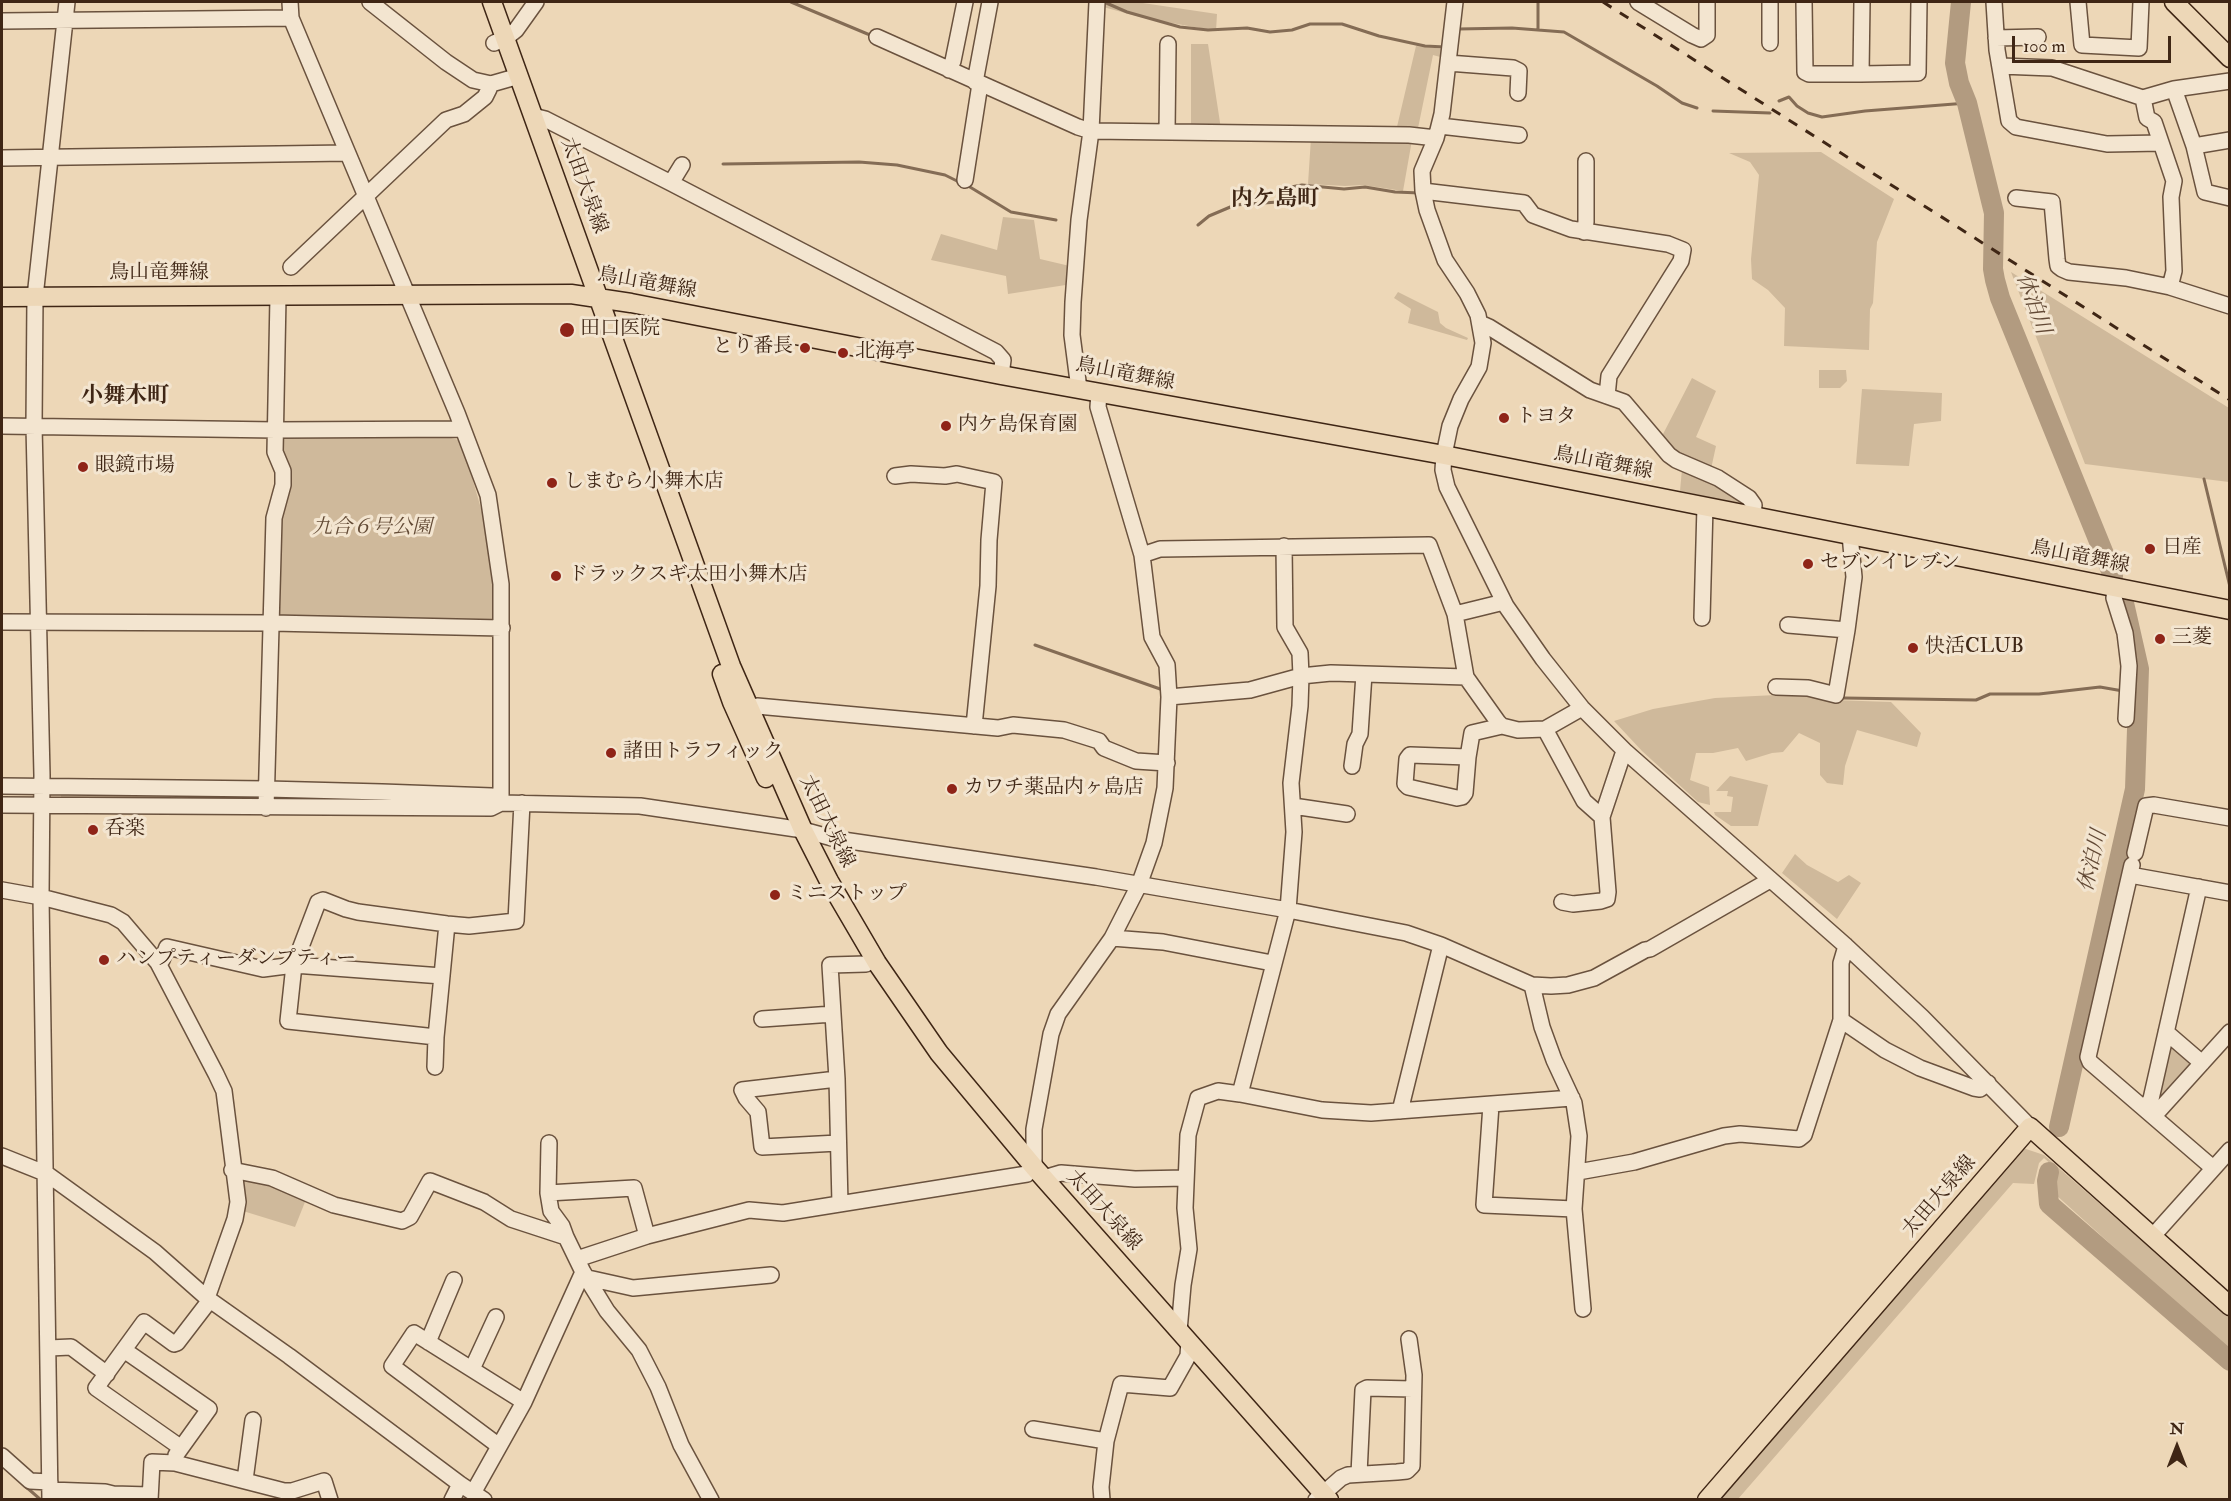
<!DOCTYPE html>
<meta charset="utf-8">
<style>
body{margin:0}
#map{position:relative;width:2231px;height:1501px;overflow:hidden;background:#edd7b7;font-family:"IM FELL Double Pica",serif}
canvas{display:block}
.frame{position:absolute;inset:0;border:3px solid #3f2615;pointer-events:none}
.north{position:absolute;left:2147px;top:1417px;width:60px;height:60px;-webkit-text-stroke:4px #f3e5d0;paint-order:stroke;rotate:0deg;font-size:16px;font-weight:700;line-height:24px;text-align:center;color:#3f2615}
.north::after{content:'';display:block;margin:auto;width:21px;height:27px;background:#3f2615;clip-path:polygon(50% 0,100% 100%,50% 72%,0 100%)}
.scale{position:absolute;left:2012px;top:36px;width:159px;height:27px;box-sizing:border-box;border:3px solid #3f2615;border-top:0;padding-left:8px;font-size:18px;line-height:21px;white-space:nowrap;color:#3f2615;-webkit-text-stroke:4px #f3e5d0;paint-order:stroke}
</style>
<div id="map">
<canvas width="2231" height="1501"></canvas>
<div class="frame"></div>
<div class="north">N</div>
<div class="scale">100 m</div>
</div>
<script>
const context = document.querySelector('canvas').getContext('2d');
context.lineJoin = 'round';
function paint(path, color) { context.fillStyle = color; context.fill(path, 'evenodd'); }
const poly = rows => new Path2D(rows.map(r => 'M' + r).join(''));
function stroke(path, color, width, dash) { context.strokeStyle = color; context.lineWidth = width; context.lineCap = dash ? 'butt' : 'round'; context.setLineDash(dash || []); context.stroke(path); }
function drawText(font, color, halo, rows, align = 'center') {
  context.font = font + ' "IM FELL Double Pica","Noto Serif JP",serif'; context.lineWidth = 6; context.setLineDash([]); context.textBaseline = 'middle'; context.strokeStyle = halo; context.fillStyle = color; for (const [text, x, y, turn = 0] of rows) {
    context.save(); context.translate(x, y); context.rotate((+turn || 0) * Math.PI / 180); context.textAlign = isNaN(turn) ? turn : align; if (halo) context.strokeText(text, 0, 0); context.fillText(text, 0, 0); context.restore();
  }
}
const green = poly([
 [1103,2,1136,2,1217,14,1216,31,1144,18,1103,7],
 [1191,44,1208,44,1221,129,1191,129],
 [1416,46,1445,49,1444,58,1433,55,1417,133,1396,131],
 [1311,138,1412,140,1403,191,1363,185,1345,186,1308,184],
 [1821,152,1894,199,1877,242,1873,303,1870,309,1869,350,1784,346,1785,308,1768,290,1752,279,1751,259,1759,175,1750,162,1729,153],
 [1003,217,1034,220,1040,259,1074,267,1072,284,1008,294,1006,276,931,260,941,234,997,250],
 [2011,272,2229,408,2229,482,2085,464],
 [1398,292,1438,312,1440,323,1446,328,1468,338,1467,340,1408,323,1411,309,1394,298],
 [1819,370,1846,370,1847,381,1840,388,1819,388],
 [1692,378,1716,391,1696,437,1716,446,1711,469,1677,455,1662,436],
 [1862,389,1942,393,1941,421,1914,424,1909,466,1856,464],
 [282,437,451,438,459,440,463,446,490,540,494,575,496,617,490,623,278,619],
 [1682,469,1719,483,1748,505,1680,491],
 [1796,694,1833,700,1891,702,1921,733,1917,747,1857,730,1845,766,1843,785,1827,783,1820,775,1820,743,1799,733,1783,752,1772,753,1746,761,1738,748,1713,753,1696,753,1690,780,1709,787,1710,805,1698,802,1642,751,1614,721,1653,709,1715,698],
 [1730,776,1768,785,1758,826,1731,826,1715,815,1714,812,1731,812,1733,797,1727,796,1728,791,1716,791],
 [61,793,250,793,239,804,61,798],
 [1795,854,1807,865,1838,882,1849,875,1861,883,1837,919,1782,873],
 [2171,1042,2193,1065,2157,1106,2167,1046],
 [2023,1148,2044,1155,2229,1317,2229,1351,2055,1194,2054,1167,2044,1158,2039,1163,2034,1184,2013,1183,1738,1499,1717,1500],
 [243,1174,307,1197,295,1227,243,1211]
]);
const stream = poly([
 [791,2,870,35],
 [1104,2,1127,12,1180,27,1208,30,1247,28,1270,32,1292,30,1310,24,1342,24,1379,36,1425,46,1445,47],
 [1538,2,1538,29],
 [1458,29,1512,28,1564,32,1657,86,1682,103,1697,108],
 [1779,101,1789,97,1797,106,1808,113,1822,117,1865,111,1967,103],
 [1713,111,1770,113],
 [723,164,859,162,897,165,945,175,959,182],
 [965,184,1011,212,1056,220],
 [1198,225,1209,216,1235,205,1278,202,1287,194,1291,187,1302,185,1344,189,1365,187,1395,192,1420,193],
 [2204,479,2230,587],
 [1035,645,1163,690],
 [1844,698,1976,700,1990,694,2039,694,2100,687,2123,691],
 [25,1486,41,1500]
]);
const river = poly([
 [1961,2,1955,63,1959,83,1967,103,1994,213,1993,269,1995,280,2000,298,2113,576],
 [2059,1127,2135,789,2139,669,2124,603],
 [2049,1172,2047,1181,2049,1204,2230,1361]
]);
const minor = poly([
 [290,2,291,18,457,413,488,495,501,584,501,803],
 [370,2,446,62,473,80,491,84,519,76],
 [1455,2,1442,114,1436,138,1422,171,1423,191,1427,210,1445,260,1467,293,1478,315,1483,343,1479,367,1461,399,1450,426,1444,455,1443,470,1447,487,1506,606,1543,659,1582,708,1626,752,1846,946,1922,1017,2030,1127],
 [1638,2,1692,35,1701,39,1707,35,1707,2],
 [1804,2,1805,72,1809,74,1861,74,1918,73,1919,2],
 [1994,2,1997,50,2009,121,2016,127,2107,144,2161,143],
 [2078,2,2082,45,2139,48,2141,2],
 [2,21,291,18],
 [877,37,1078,127,1091,131,1409,135,1436,138],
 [1996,38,2038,37],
 [494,43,506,38,516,30,536,2],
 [1770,43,1770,2],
 [1448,63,1513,68,1519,71,1518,93],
 [2001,66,2052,68,2143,98,2174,89,2230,81],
 [949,70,953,61,965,2],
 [1861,74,1862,2],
 [975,82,990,2],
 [2174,89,2194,146,2205,192,2230,198],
 [2143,98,2147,118,2154,122,2174,181,2171,197,2174,271,2170,287],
 [533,116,545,119,671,183,996,352,1003,360,1001,375],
 [1440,126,1519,135],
 [1167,132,1168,44],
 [2194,146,2230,140],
 [2,158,347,153],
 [965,180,980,84],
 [671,183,682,165],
 [1423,191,1524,203,1533,215,1571,229,1668,244,1683,250,1681,261,1609,376,1607,396],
 [2016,198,2052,202,2057,259,2058,266,2062,269,2069,272,2126,278,2170,287,2230,306],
 [1584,232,1586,222,1586,161],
 [291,267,446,120,464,114,485,97,489,89,489,84],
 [1480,323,1489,327,1590,390,1624,402,1669,455,1676,460,1718,478,1749,498,1754,505,1753,516],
 [1079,389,1072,335,1073,302,1079,220,1091,131,1097,2],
 [2,426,276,430,463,429],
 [895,476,911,474,945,476,957,474,994,482,989,540,988,586,974,726],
 [1142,555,1160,549,1429,545,1455,614,1504,602],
 [2115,588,2114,598,2125,633,2129,666,2126,719],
 [1455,614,1466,677],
 [1702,618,1705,506],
 [2,622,272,623,502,628],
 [1788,625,1847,630,1854,577,1850,535],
 [1776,687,1808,688,1836,695,1847,630],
 [1169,697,1250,690,1301,676,1331,673,1466,677,1498,722,1502,726,1518,730,1545,729,1582,708],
 [739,712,757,706,998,728,1013,725,1064,730,1099,741,1104,748,1136,761,1167,763],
 [1545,729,1584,801,1602,817,1624,751],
 [1468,757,1410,755,1407,759,1405,784,1408,787,1457,798,1462,797,1465,793,1468,757,1472,733,1502,726],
 [1352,766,1355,744,1360,734,1364,674],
 [2,786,267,789,382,792,492,796,501,803],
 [2,805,491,808,501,803,640,806,803,830,836,839,1096,877,1288,910,1406,933,1441,945,1532,985,1551,986,1568,985,1594,978,1645,950,1650,949,1770,880],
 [1293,806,1347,814],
 [266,808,274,518,283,485,283,471,275,452,278,297],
 [2135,853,2146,806,2154,805,2230,818],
 [2132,865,2088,1057,2090,1062,2213,1168],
 [2130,875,2230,893],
 [2,890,41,897,111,915,123,922,158,963,216,1074,224,1091,238,1202,235,1219,207,1298],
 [1562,902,1573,904,1601,901,1607,899,1608,892,1602,817],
 [1112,938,1163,942,1272,963],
 [158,963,162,960,167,947,263,969,294,965,442,976],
 [1532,985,1542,1027,1554,1060,1574,1103,1579,1136,1574,1209,1583,1309],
 [762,1019,833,1014],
 [1841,1020,1885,1050,1920,1068,1974,1088,1980,1089,1988,1083],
 [2166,1032,2202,1063],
 [436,1037,288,1021,294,965,318,902,323,900,346,909,358,912,447,924,469,926,516,921,522,803],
 [435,1067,436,1037,447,924],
 [837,1079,742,1090,746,1098,758,1112,762,1147,838,1143],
 [1240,1094,1288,910,1294,832,1291,783,1300,706,1301,676,1300,653,1285,627,1284,546],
 [1491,1105,1484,1205,1574,1209],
 [2145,1109,2151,1099,2199,887],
 [1400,1111,1441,945],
 [2154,1116,2230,1032],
 [549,1143,548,1193,551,1211,562,1226,566,1237],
 [2,1156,47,1174,155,1252,207,1298,289,1356,460,1484,484,1500],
 [1034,1167,1034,1129,1051,1034,1058,1014,1112,938,1139,885,1154,843,1165,788,1169,697,1167,665,1152,637,1142,555,1098,407,1099,393],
 [232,1170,272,1178,334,1205,402,1221,410,1217,430,1181,484,1202,511,1219,566,1237,583,1272,607,1311,639,1350,658,1387,681,1445,711,1500],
 [1578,1172,1634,1162,1724,1136,1740,1134,1799,1139,1804,1135,1841,1020,1841,963,1846,946],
 [1044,1178,1061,1173,1135,1179,1186,1178],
 [548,1193,634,1188,647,1236],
 [840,1204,837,1079,830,965,866,964],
 [2152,1237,2230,1150],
 [577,1259,647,1236,749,1210,783,1213,1027,1174],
 [588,1278,633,1288,771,1275],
 [1179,1331,1183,1285,1189,1249,1185,1208,1188,1135,1198,1098,1218,1091,1240,1094,1322,1110,1371,1113,1572,1098],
 [428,1342,454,1280],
 [49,1348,71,1347,107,1374],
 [124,1350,209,1409,176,1455],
 [472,1369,496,1317],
 [1033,1429,1106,1441],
 [499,1446,392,1366,414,1333,524,1402],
 [180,1447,96,1388,144,1322,174,1344,177,1343,210,1300],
 [2,1456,30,1481,50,1482],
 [1359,1474,1363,1390,1367,1388,1413,1389],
 [245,1480,253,1420],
 [50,1490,105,1492,113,1494,113,1500],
 [473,1493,524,1402,583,1272],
 [113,1494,150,1495],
 [50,1500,41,897,42,775,34,426,35,297,67,2],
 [150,1500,152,1462,175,1463,284,1491,292,1491,324,1481,330,1500],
 [452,1500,460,1484],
 [1102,1500,1101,1487,1106,1441,1121,1384,1170,1388,1188,1356,1189,1341],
 [1316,1500,1341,1478,1348,1475,1397,1472,1407,1471,1412,1466,1414,1375,1409,1339]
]);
const major = poly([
 [492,2,731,666,803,830,829,881,877,963,939,1053,1034,1167,1329,1500],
 [2174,2,2230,58],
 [2,297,571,294,631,303,1001,375,1444,455,2230,610],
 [722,674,732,702,766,778],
 [1707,1500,2030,1127,2230,1306]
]);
const rail = poly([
 [1603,2,2230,400]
]);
const markers = [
 [567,330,8,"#8f2418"],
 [805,348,6,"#8f2418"],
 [843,353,6,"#8f2418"],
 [1504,418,6,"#8f2418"],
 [946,426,6,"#8f2418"],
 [83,467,6,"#8f2418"],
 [552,483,6,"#8f2418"],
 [2150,549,6,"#8f2418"],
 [1808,564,6,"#8f2418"],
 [556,576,6,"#8f2418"],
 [2160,639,6,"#8f2418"],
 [1913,648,6,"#8f2418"],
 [611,753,6,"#8f2418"],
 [952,789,6,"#8f2418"],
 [93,830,6,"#8f2418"],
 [775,895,6,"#8f2418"],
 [104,960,6,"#8f2418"]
];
const streetNames = [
 ["太田大泉線",583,186,70],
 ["鳥山竜舞線",159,274],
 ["鳥山竜舞線",647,284,10],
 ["鳥山竜舞線",1125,375,11],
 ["鳥山竜舞線",1603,464,11],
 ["鳥山竜舞線",2080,558,11],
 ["太田大泉線",826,822,64],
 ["太田大泉線",1940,1197,-49],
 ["太田大泉線",1103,1211,48]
];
const poiNames = [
 ["田口医院",580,330],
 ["とり番長",793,348,"right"],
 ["北海亭",855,353],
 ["トヨタ",1516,418],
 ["内ケ島保育園",958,426],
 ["眼鏡市場",95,467],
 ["しまむら小舞木店",564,483],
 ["日産",2162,549],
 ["セブンイレブン",1820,564],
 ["ドラックスギ太田小舞木店",568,576],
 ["三菱",2172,639],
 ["快活CLUB",1925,648],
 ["諸田トラフィック",623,753],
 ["カワチ薬品内ヶ島店",964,789],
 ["呑楽",105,830],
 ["ミニストップ",787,895],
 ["ハンプティーダンプティー",116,960]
];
const parkNames = [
 ["九合６号公園",372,529]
];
const waterNames = [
 ["休泊川",2032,304,70],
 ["休泊川",2094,861,-77]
];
const quarterNames = [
 ["内ケ島町",1275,200],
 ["小舞木町",125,397]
];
paint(green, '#cfb99b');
stroke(stream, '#846c55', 3);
stroke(river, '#b29b80', 20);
stroke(minor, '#6a523e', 18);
stroke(major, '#3f2615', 21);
stroke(minor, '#f3e5d0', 15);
stroke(major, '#edd7b7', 18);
stroke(rail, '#3f2615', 3, [10, 10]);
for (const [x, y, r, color] of markers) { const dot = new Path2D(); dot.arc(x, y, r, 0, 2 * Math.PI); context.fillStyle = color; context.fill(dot); stroke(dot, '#f3e5d0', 2); }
drawText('20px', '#3f2615', '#f3e5d0', streetNames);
drawText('20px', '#3f2615', '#f3e5d0', poiNames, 'left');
drawText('italic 20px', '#634b36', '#f3e5d0', parkNames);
drawText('italic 21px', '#624935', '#f3e5d0', waterNames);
drawText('bold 22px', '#3f2615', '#f3e5d0', quarterNames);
</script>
